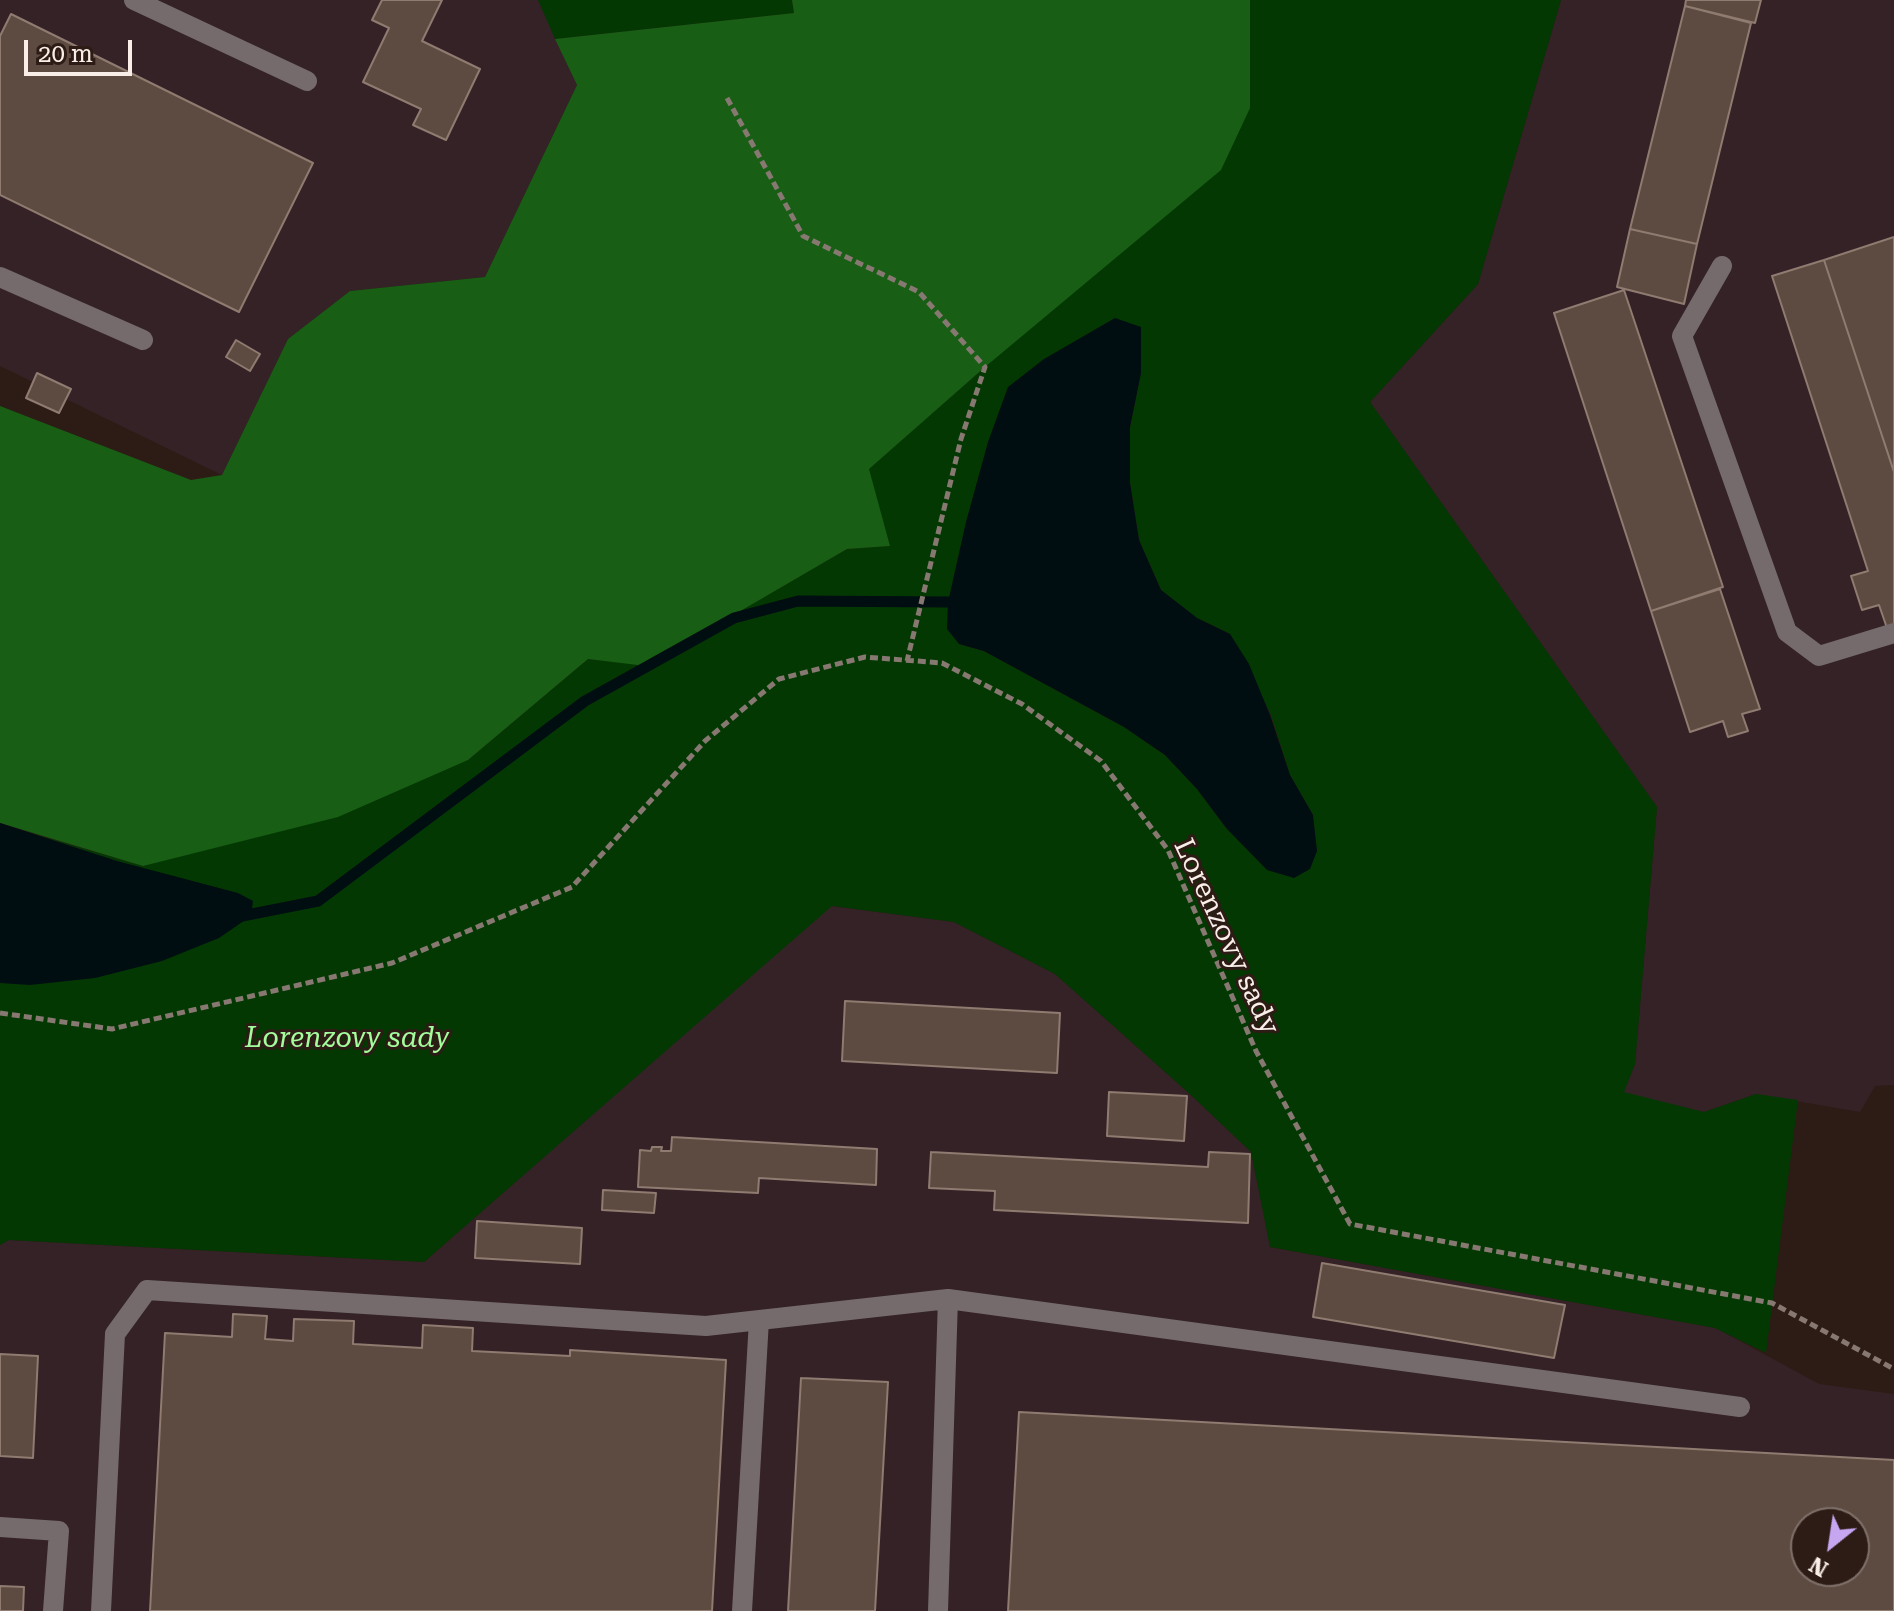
<!DOCTYPE html>
<style>
body{margin:0}
#map{position:relative;width:1894px;height:1611px;overflow:hidden;background:#2d1c15;font-family:"Roboto Serif",serif}
canvas{display:block}
.north{position:absolute;left:1790px;top:1507px;width:80px;height:80px;box-sizing:border-box;background:#2d1c15;border:2px solid #7f706a;border-radius:50%;rotate:210deg;font-size:22px;font-weight:700;line-height:32px;text-align:center;color:#faeee9}
.north::after{content:'';display:block;margin:auto;width:28px;height:36px;background:#c6a6f0;clip-path:polygon(50% 0,100% 100%,50% 72%,0 100%)}
.scale{position:absolute;left:24px;top:40px;width:108px;height:36px;box-sizing:border-box;border:4px solid #faeee9;border-top:0;padding-left:10px;font-size:24px;line-height:28px;white-space:nowrap;color:#faeee9;-webkit-text-stroke:6px #2d1c15;paint-order:stroke}
</style>
<div id="map">
<canvas width="1894" height="1611"></canvas>
<div class="north">N</div>
<div class="scale">20 m</div>
</div>
<script>
const context = document.querySelector('canvas').getContext('2d');
context.lineJoin = 'round';
function paint(path, color) { context.fillStyle = color; context.fill(path, 'evenodd'); }
const poly = rows => new Path2D(rows.map(r => 'M' + r).join(''));
function stroke(path, color, width, dash) { context.strokeStyle = color; context.lineWidth = width; context.lineCap = dash ? 'butt' : 'round'; context.setLineDash(dash || []); context.stroke(path); }
function drawText(font, color, halo, rows, align = 'center') {
  context.font = font + ' "Roboto Serif",serif'; context.lineWidth = 6; context.setLineDash([]); context.textBaseline = 'middle'; context.strokeStyle = halo; context.fillStyle = color; for (const [text, x, y, turn = 0] of rows) {
    context.save(); context.translate(x, y); context.rotate((+turn || 0) * Math.PI / 180); context.textAlign = isNaN(turn) ? turn : align; if (halo) context.strokeText(text, 0, 0); context.fillText(text, 0, 0); context.restore();
  }
}
const industrial = poly([
 [0,0,538,0,577,85,485,277,350,291,288,339,222,475,66,399,59,413,26,398,33,382,0,366],
 [1561,0,1894,0,1894,1085,1875,1086,1860,1112,1756,1094,1704,1112,1623,1093,1635,1064,1657,807,1370,402,1478,284],
 [831,906,954,922,1055,974,1192,1096,1251,1152,1270,1247,1716,1328,1819,1384,1894,1394,1894,1611,0,1611,0,1245,8,1240,424,1262],
 [1806,1523,1854,1523,1854,1571,1806,1571]
]);
const green = poly([
 [538,0,792,0,794,13,555,39],
 [1250,0,1561,0,1478,284,1370,402,1657,807,1635,1064,1624,1092,1704,1112,1756,1094,1798,1100,1766,1353,1715,1328,1270,1247,1251,1152,1192,1096,1055,974,954,922,832,906,424,1262,9,1240,0,1245,0,824,143,866,468,760,588,659,646,665,847,549,890,546,868,469,985,367,1250,108],
 [1141,373,1130,427,1130,483,1139,540,1161,590,1197,618,1230,634,1271,715,1290,775,1313,815,1227,829,1197,789,1165,755,1124,727,984,651,959,644]
]);
const forest = poly([
 [792,0,1250,0,1250,108,1221,170,985,367,869,469,890,546,847,549,646,666,588,659,468,760,338,817,143,866,0,823,0,406,191,480,222,475,288,339,350,291,485,277,577,85,555,39,794,13]
]);
const water = poly([
 [1115,318,1141,327,1141,373,1130,427,1130,483,1139,540,1161,590,1197,618,1230,634,1249,664,1270,715,1290,775,1313,815,1317,851,1310,869,1294,878,1267,870,1227,829,1197,789,1165,755,1124,727,984,651,959,644,947,629,948,602,966,522,988,442,1008,387,1044,359],
 [0,823,117,861,238,893,253,901,251,916,219,938,162,961,95,978,30,985,0,983]
]);
const stream = poly([
 [237,917,318,901,585,701,734,618,798,601,948,602]
]);
const building = poly([
 [382,0,442,0,422,41,480,69,446,140,413,125,421,109,363,82,389,28,372,20,382,0],
 [1686,0,1761,0,1755,23,1685,6,1686,0],
 [1685,6,1751,23,1697,244,1630,229,1685,6],
 [11,14,313,163,239,312,0,195,0,36,11,14],
 [1630,229,1697,244,1684,304,1617,287,1630,229],
 [1894,237,1894,472,1824,260,1894,237],
 [1824,260,1894,472,1894,629,1888,631,1879,605,1862,610,1851,576,1868,571,1772,276,1824,260],
 [1624,290,1723,587,1651,611,1554,313,1624,290],
 [236,340,260,354,250,371,226,357,236,340],
 [37,373,71,389,59,413,26,398,37,373],
 [1720,589,1760,709,1742,714,1748,731,1728,737,1723,721,1690,732,1651,611,1720,589],
 [845,1001,1060,1013,1057,1073,842,1061,845,1001],
 [1109,1092,1187,1096,1184,1141,1107,1136,1109,1092],
 [672,1137,877,1149,876,1185,759,1178,758,1193,638,1187,640,1150,651,1151,652,1147,662,1147,661,1151,671,1151,672,1137],
 [931,1152,1208,1167,1209,1152,1250,1154,1248,1223,994,1210,995,1191,929,1188,931,1152],
 [603,1190,656,1193,654,1213,602,1210,603,1190],
 [477,1221,582,1228,580,1264,475,1258,477,1221],
 [1322,1263,1565,1305,1554,1358,1313,1317,1322,1263],
 [233,1314,267,1316,265,1339,293,1341,294,1319,354,1321,353,1344,422,1348,423,1325,473,1328,472,1351,570,1356,570,1350,726,1360,712,1611,150,1611,165,1333,232,1337,233,1314],
 [0,1354,38,1356,33,1458,0,1456,0,1354],
 [801,1378,888,1382,875,1611,788,1611,801,1378],
 [1019,1412,1894,1460,1894,1611,1008,1611,1019,1412],
 [1806,1523,1854,1523,1854,1571,1806,1571,1806,1523],
 [0,1586,24,1587,23,1611,0,1611,0,1586]
]);
const path = poly([
 [727,98,803,236,919,292,985,367,961,439,907,661],
 [0,1013,112,1029,392,963,572,887,705,741,779,679,865,657,942,663,1022,704,1101,761,1168,850,1256,1051,1350,1224,1772,1303,1894,1369]
]);
const service = poly([
 [134,0,307,81],
 [1722,266,1682,336,1787,632,1819,656,1894,633],
 [0,277,143,340],
 [0,1527,59,1531,53,1611],
 [101,1611,115,1334,147,1290,706,1326,948,1299],
 [742,1611,759,1320],
 [938,1611,948,1299,1740,1407]
]);
const streetNames = [
 ["Lorenzovy sady",1226,937,65]
];
const parkNames = [
 ["Lorenzovy sady",347,1039]
];
paint(industrial, '#352227');
paint(green, '#043803');
paint(forest, '#185e15');
paint(water, '#000d11');
stroke(stream, '#000d11', 11);
paint(building, '#5d4b41');
stroke(building, '#8f7b70', 2);
stroke(path, '#877872', 5, [8, 4]);
stroke(service, '#756b6d', 20);
drawText('28px', '#faeee9', '#2d1c15', streetNames);
drawText('italic 28px', '#a3fd9c', '#2d1c15', parkNames);
</script>
